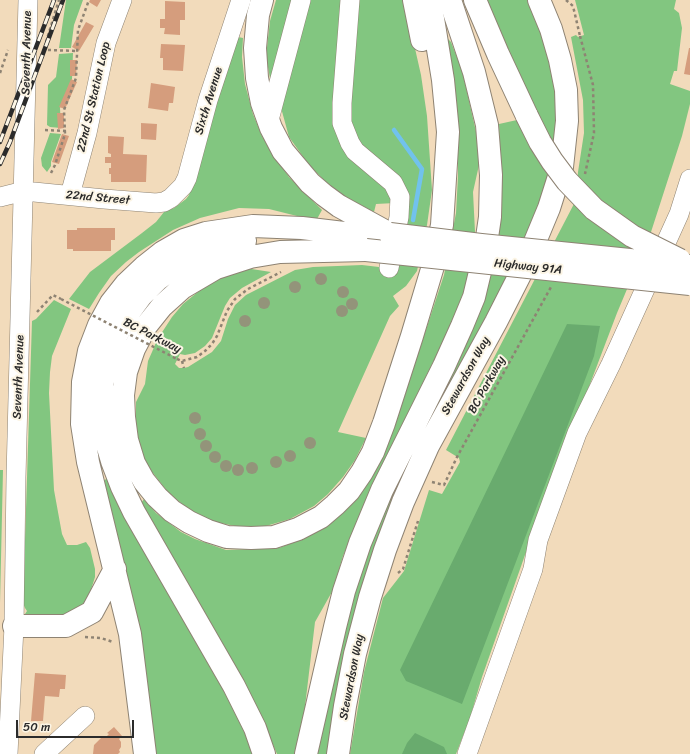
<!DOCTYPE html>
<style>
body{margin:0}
#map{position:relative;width:690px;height:754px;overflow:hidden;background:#f2dbbb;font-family:Sriracha,sans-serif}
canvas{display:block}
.scale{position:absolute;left:16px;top:720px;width:118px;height:18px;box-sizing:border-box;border:2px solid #2b2b2b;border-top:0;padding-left:5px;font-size:12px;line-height:14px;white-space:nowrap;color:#2b2b2b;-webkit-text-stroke:3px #fcf5e5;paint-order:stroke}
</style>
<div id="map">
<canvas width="690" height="754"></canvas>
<div class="scale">50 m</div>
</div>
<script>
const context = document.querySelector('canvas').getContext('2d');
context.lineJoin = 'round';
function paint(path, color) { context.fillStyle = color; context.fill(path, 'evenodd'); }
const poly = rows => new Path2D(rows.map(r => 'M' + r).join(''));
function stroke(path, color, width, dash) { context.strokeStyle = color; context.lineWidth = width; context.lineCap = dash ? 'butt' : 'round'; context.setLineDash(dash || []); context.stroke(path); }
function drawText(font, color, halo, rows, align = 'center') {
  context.font = font + ' Sriracha,sans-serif'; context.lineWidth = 4; context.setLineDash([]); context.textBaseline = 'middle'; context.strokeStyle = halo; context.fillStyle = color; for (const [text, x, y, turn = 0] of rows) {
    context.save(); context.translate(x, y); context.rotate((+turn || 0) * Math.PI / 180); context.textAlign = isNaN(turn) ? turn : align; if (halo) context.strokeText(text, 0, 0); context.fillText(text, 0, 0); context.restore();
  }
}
const green = poly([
 [66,0,83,0,74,25,71,48,59,48],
 [276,0,297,0,271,84,266,56,270,21],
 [305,0,346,0,338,104,376,174,395,203,376,204,374,212,344,196,326,182,309,165,289,137,280,104],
 [355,0,404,0,421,75,427,116,432,190,427,225,417,271,406,286,393,296,399,306,390,316,338,432,366,438,355,460,343,477,328,494,314,506,290,519,266,526,235,526,211,521,190,511,167,491,149,468,140,449,136,425,136,402,145,384,148,361,152,352,157,340,172,317,183,304,204,287,217,279,245,268,271,272,242,288,230,298,225,306,212,338,205,346,195,353,185,355,180,354,175,364,179,368,184,368,188,367,212,352,221,341,228,319,235,305,246,295,295,270,313,267,362,265,396,269,403,203,349,132],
 [486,0,527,0,539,26,551,59,559,99,549,181,518,260,442,405,329,754,277,754,255,703,243,679,141,503,144,499,156,513,181,532,195,539,226,550,279,548,307,537,397,418,444,275,456,213,458,176,458,153,447,38,451,42,462,70,477,136,479,165,473,192,475,232,469,278,448,332,372,486,343,556,333,590,315,622,304,715,360,570,395,483,501,193,499,124,517,120,511,58],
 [575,0,676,0,674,9,679,13,682,28,677,71,674,71,670,84,690,91,690,104,682,136,651,232,617,313,525,555,482,677,470,718,456,754,350,754,364,672,383,598,404,571,429,490,442,494,460,462,459,458,446,450,576,200,578,172,584,133,583,100,571,37,576,35,578,37,584,35],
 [238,37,243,38,242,57,245,84,253,114,262,136,269,148,289,177,322,210,317,219,297,216,269,209,239,208,200,218,173,230,139,252,126,262,111,276,99,293,89,309,69,299,90,272,142,233,156,222,164,212,174,208,186,199,189,195,199,149],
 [73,53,72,79,60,108,61,128,50,127,47,125,48,85,56,77,59,54],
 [50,133,61,134,51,162,51,166,47,172,42,166,41,158],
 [54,300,71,309,52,356,50,372,49,393,54,490,62,534,67,545,77,545,86,542,90,548,95,569,95,577,90,593,84,603,78,609,61,618,31,618,25,614,27,611,25,608,23,603,32,321,36,319],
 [0,470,3,470,0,603],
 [108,478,224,685,256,754,155,754,103,481]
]);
const forest = poly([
 [567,324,600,326,594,356,462,704,406,681,400,670],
 [415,733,444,747,447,754,402,754,407,743]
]);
const stream = poly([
 [394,130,422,169,413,220]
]);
const building = poly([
 [90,0,101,0,97,7,89,2],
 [165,1,185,2,185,20,180,20,180,35,164,34,165,28,160,28,160,19,165,19],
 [86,22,94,26,79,51,72,47],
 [161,44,185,45,183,71,163,70,163,58,160,58],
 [689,48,690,48,690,75,684,74],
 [70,60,77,60,76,76,70,76],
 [71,79,77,82,65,109,59,107],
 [151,83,175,87,173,103,169,103,168,111,148,108],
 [57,113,64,113,64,128,58,129],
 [141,123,157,124,156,140,141,139],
 [62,134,69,136,59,164,52,162],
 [108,136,124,137,123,154,147,155,146,182,111,182,111,174,109,174,109,168,111,168,111,163,105,163,105,157,111,157,111,154,108,153],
 [77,228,115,228,115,240,111,240,111,251,73,251,73,249,67,249,67,230,77,230],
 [35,673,66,675,65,689,60,689,59,697,45,696,43,721,31,721],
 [114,727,122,736,119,739,121,742,121,747,119,750,120,752,118,754,93,754,94,745,103,736,105,738,109,734,107,733]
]);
const path = poly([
 [566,0,573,6,580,36],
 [46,42,59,0],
 [48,50,77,51],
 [0,73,8,50],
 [45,130,66,131],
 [51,173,55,165,65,134,64,110,76,78,78,30,89,0],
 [37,312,53,295,61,299],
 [177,359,182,361,197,357,205,351,212,344,217,336,227,311,235,299,248,289,281,272],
 [182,361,184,368],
 [432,482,444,485,457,457,551,287],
 [398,573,403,569,418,521],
 [85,637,101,638,113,642]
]);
const minor = poly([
 [350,0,342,103,342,123,350,143,355,151,393,183,400,197,399,217,389,268],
 [269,120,301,0],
 [70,195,87,133,106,43,122,0],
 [0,197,24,191,104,199,156,203,164,202,171,198,183,186,187,178,208,100,241,0],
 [8,754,14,626,16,477,28,0],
 [44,754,85,716],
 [467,754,533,569,538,540,577,433,611,364,679,214,690,179]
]);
const major = poly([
 [306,754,335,627,344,591,360,543,382,490,444,366,462,326,474,297,485,251,490,217,491,175,487,125,474,72,450,0],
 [338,754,345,706,355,654,370,597,385,550,403,502,428,446,496,322,527,261,549,208,562,167,567,121,566,90,560,60,551,29,539,0]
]);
const highway = poly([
 [262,0,258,15,255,48,257,78,262,103,271,128,283,151,310,183,324,195,339,206,390,234],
 [414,0,422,40],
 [475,0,498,54,527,116],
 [245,241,230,243,211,248,193,256,176,266,158,279,141,296,127,315,116,336,109,356,102,383,102,409,104,434,112,461,122,487,134,512,234,686,255,728,264,754],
 [366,250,280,252,250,257,216,268,182,288,162,306,146,326,134,349,126,372,123,395,124,417,127,440,134,463,144,481,157,497,172,511,189,522,208,531,227,537,251,538,274,537,298,529,321,517,335,505,349,491,362,472,373,452,384,423,412,336,433,266,442,225,448,132,443,80,430,0],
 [14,626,66,626,92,612,115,569],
 [145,754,130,634,88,462,82,424,83,382,89,351,99,325,111,303,126,284,144,267,163,252,184,240,206,233,253,226,302,228,369,236,390,234]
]);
const rail = poly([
 [0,142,54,0],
 [0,164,10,142,63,0]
]);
const pathBridge = poly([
 [580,36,593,85,594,133,585,174],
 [61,299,177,359]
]);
const highwayBridge = poly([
 [527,116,540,142,552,161,567,181,594,209,632,236,680,260],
 [390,234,481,245,690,266],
 [366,250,690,284]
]);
const trees = [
 [321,279],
 [295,287],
 [343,292],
 [264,303],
 [352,304],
 [342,311],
 [245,321],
 [195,418],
 [200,434],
 [310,443],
 [206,446],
 [290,456],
 [215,457],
 [276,462],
 [226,466],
 [252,468],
 [238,470]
];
const streetNames = [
 ["Seventh Avenue",27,53,-89],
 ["22nd St Station Loop",94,97,-77],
 ["Sixth Avenue",209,101,-73],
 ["22nd Street",98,198,5],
 ["Highway 91A",528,267,6],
 ["BC Parkway",152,336,27],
 ["Stewardson Way",466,376,-61],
 ["Seventh Avenue",19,377,-88],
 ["BC Parkway",487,385,-61],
 ["Stewardson Way",352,677,-79]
];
paint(green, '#82c680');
paint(forest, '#69ab6e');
stroke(stream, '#71c2ed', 4.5);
paint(building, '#d59d7d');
stroke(minor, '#8e8373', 20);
stroke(major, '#8e8373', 24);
stroke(highway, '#8e8373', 24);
stroke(path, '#8e8373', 2.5, [3, 3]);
stroke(minor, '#fff', 19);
stroke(major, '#fff', 22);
stroke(highway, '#fff', 22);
stroke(rail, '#2b2b2b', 4.5);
stroke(rail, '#fcf5e5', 3, [9]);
stroke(highwayBridge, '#8e8373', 24, []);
stroke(pathBridge, '#8e8373', 2.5, [3, 3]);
stroke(highwayBridge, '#fff', 22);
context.fillStyle = '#93947a';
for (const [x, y] of trees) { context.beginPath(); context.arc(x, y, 6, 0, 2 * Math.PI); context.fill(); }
drawText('12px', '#2b2b2b', '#fcf5e5', streetNames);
</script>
